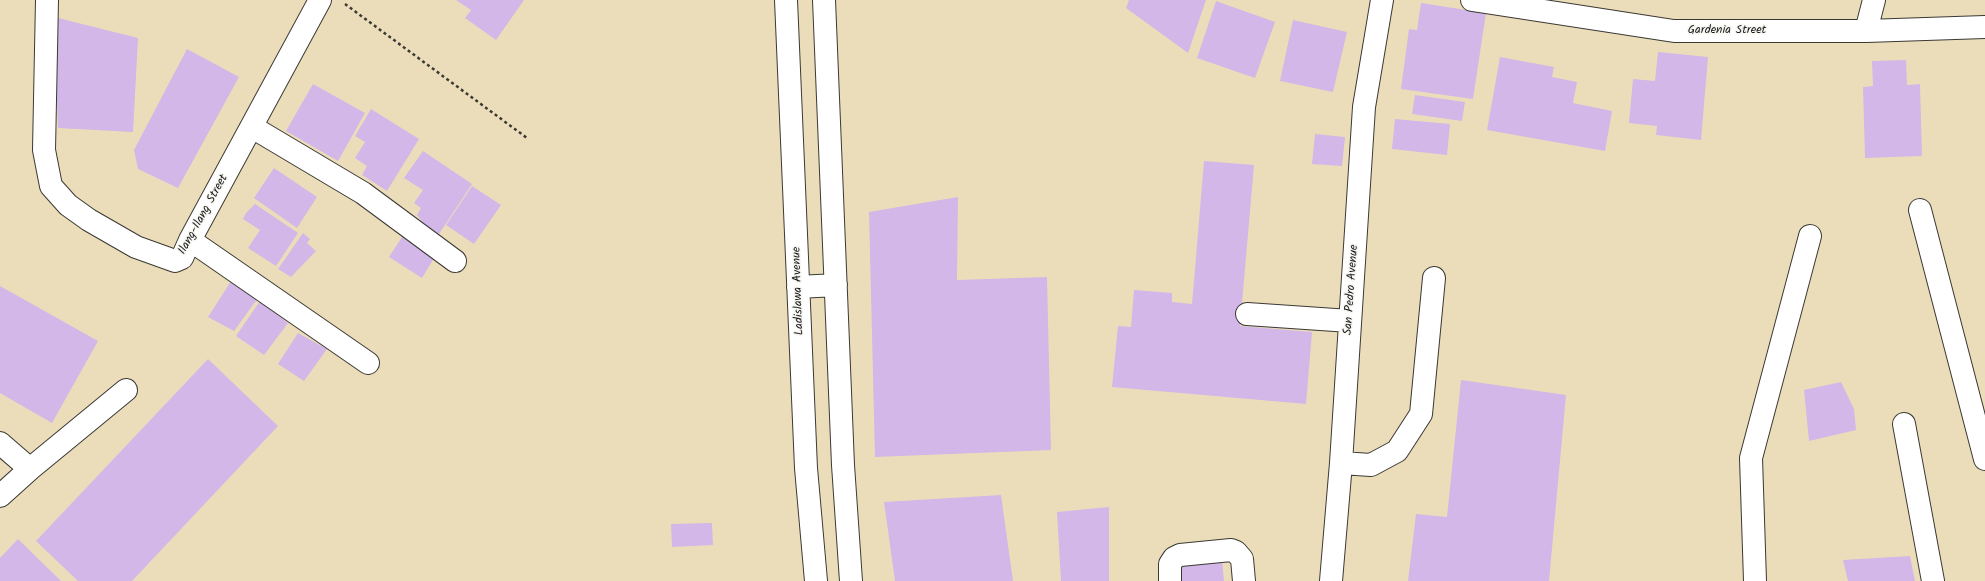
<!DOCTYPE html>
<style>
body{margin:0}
canvas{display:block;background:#ecddba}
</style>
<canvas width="1985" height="581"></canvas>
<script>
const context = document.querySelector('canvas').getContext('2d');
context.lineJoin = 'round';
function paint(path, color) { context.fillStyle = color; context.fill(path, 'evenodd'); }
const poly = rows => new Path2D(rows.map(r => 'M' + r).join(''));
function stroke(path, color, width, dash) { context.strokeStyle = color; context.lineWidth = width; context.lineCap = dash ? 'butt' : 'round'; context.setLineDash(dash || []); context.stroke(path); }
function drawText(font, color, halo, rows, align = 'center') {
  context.font = font + ' Kalam,sans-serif'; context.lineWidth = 3; context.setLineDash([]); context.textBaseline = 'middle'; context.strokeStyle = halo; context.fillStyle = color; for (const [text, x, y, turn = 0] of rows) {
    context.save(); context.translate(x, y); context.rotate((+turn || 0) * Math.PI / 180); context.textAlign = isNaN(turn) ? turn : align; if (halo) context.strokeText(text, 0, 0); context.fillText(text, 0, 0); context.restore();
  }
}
const building = poly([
 [456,0,524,0,496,40,465,18,471,10],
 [1129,0,1206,0,1188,53,1126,8],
 [1216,1,1275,22,1255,78,1197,58],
 [1421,3,1486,13,1473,99,1401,89,1409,29,1417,30],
 [54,17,138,38,133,132,58,128],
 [1293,20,1347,32,1333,92,1280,81],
 [187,49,239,77,178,188,138,169,134,150],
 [1658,52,1708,57,1701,140,1656,135,1657,126,1629,123,1633,79,1655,81],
 [1500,57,1554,67,1552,77,1577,82,1573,103,1612,111,1605,151,1487,130],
 [1906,60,1907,85,1920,84,1922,156,1865,158,1863,87,1873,86,1872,61],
 [313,84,365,113,338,161,286,131],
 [1415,95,1465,102,1462,121,1412,114],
 [371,109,419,139,387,191,362,175,367,166,355,158,365,142,355,136],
 [1395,119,1450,124,1447,155,1392,149],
 [1315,134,1345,137,1342,166,1312,164],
 [423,151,472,184,439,234,424,224,417,215,421,208,414,203,423,190,404,178],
 [1204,161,1254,165,1240,326,1312,332,1306,404,1112,387,1118,326,1131,327,1134,290,1172,293,1172,302,1192,304],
 [274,168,317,197,297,228,254,198],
 [472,186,501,205,474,244,446,225],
 [958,197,957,280,1047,277,1051,450,875,457,869,212],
 [255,204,298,233,276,266,248,248,260,230,243,219,246,213],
 [303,233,310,239,307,243,316,251,291,277,278,269],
 [404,234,436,255,422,278,389,257],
 [233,278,258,298,234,331,208,317],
 [0,286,98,341,52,423,0,393],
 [260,301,288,323,264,355,236,336],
 [298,333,327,349,304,381,278,364],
 [208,359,278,426,132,581,78,581,36,541],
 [1461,380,1566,395,1549,581,1408,581,1416,514,1447,517],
 [1841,382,1854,409,1856,430,1809,441,1804,390],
 [1001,495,1013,581,895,581,884,502],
 [1109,507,1109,581,1061,581,1057,512],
 [712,523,713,545,672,547,671,524],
 [18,539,61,581,0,581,0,558],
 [1910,556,1915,581,1848,581,1843,560],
 [1222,560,1224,581,1182,581,1180,565]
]);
const path = poly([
 [345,4,527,138]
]);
const minor = poly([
 [47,0,44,150,51,186,68,205,89,220,136,247,175,261,182,258,190,240,320,0],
 [786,0,806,468,816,581],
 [824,0,843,465,851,581],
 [1472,0,1674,31,1866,31,1985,27],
 [1866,31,1874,0],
 [252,127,363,193,455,261],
 [1920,210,1985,459],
 [190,240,368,363],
 [798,287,836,285],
 [1247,314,1350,321],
 [1904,424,1933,581],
 [0,443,30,469],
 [1341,463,1371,465,1397,451,1421,414,1434,278],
 [0,496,30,469,126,390],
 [1170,581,1170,564,1174,558,1180,555,1231,550,1236,552,1242,559,1244,581],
 [1331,581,1341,463,1364,107,1382,0],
 [1755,581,1751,458,1810,236]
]);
const streetNames = [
 ["Gardenia Street",1727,31],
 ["Ilang-Ilang Street",204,215,-61],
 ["San Pedro Avenue",1352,290,-86],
 ["Ladislawa Avenue",799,291,-92]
];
paint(building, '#d2b7e8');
stroke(minor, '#3b3934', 24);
stroke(path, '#3b3934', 2.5, [3, 3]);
stroke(minor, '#fff', 22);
drawText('12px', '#1c1c1c', '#f6f6f2', streetNames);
</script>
